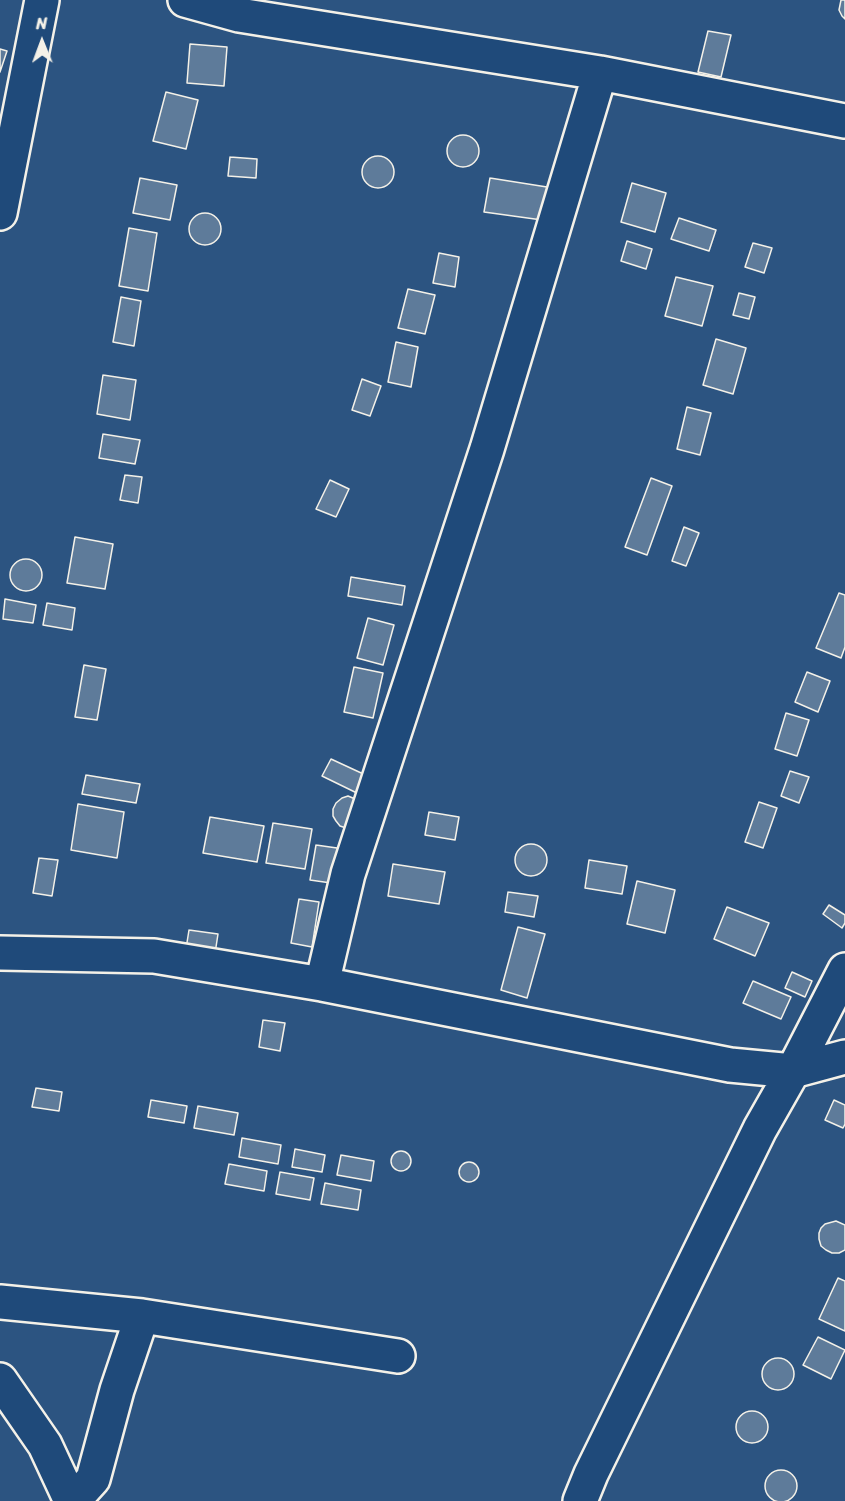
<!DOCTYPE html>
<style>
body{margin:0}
#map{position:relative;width:845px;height:1501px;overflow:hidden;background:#2c5481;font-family:Sriracha,sans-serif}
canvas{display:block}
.north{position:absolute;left:12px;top:12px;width:60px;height:60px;-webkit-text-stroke:4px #1f4a7a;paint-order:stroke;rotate:359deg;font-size:16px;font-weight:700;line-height:24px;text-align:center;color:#f4f1e8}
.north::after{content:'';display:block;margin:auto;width:21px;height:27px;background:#f4f1e8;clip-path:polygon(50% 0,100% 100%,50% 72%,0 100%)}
</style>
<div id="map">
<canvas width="845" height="1501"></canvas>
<div class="north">N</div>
</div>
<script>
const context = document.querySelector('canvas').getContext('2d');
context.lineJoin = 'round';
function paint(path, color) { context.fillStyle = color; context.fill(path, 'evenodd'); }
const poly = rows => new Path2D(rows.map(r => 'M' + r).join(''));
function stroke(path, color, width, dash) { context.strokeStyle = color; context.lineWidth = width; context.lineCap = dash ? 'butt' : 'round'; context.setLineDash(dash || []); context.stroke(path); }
const building = poly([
 [841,0,845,0,845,19,842,16,839,10,841,0],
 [708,31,731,35,721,77,698,72,708,31],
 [190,44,227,47,224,86,187,83,190,44],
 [0,49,7,51,0,72,0,49],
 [166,92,198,100,186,149,153,141,166,92],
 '447 151a16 16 0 1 1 32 0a16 16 0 1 1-32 0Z',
 '362 172a16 16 0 1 1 32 0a16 16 0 1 1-32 0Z',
 [230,157,257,159,256,178,228,176,230,157],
 [140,178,177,185,170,220,133,213,140,178],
 [490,178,547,187,542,220,484,212,490,178],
 [632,183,666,193,655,232,621,222,632,183],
 '189 229a16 16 0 1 1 32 0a16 16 0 1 1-32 0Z',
 [679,218,716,230,709,251,671,239,679,218],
 [129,228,157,233,148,291,119,286,129,228],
 [627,241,652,249,646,269,621,261,627,241],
 [753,243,772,248,764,273,745,267,753,243],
 [439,253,459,257,455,287,433,283,439,253],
 [676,277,713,286,702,326,665,316,676,277],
 [408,289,435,295,425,334,398,328,408,289],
 [739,293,755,297,749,319,733,315,739,293],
 [121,297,141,301,134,346,113,342,121,297],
 [716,339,746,348,733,394,703,385,716,339],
 [396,342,418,347,411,387,388,382,396,342],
 [103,375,136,380,130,420,97,414,103,375],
 [362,379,381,386,370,416,352,410,362,379],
 [687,407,711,413,700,455,677,449,687,407],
 [103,434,140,440,135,464,99,458,103,434],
 [125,475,142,477,138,503,120,500,125,475],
 [651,478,672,486,647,555,625,547,651,478],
 [330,480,349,489,336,517,316,509,330,480],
 [684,527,699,533,686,566,672,561,684,527],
 [75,537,113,544,105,589,67,583,75,537],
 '10 575a16 16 0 1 1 32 0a16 16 0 1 1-32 0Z',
 [351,577,405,586,402,605,348,596,351,577],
 [839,593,845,595,845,647,841,658,816,648,839,593],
 [5,599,36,605,33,623,3,619,5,599],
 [47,603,75,608,72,630,43,625,47,603],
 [368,618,394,625,383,665,357,658,368,618],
 [84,665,106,669,97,720,75,717,84,665],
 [354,667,383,673,373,718,344,712,354,667],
 [807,672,830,681,818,712,795,702,807,672],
 [786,713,809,720,797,756,775,749,786,713],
 [331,759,372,778,363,796,322,776,331,759],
 [790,771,809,777,799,803,781,796,790,771],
 [86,775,140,784,136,803,82,794,86,775],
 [348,796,360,801,346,828,340,826,336,821,333,816,333,809,336,803,342,798,348,796],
 [759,802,777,808,763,848,745,842,759,802],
 [78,804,124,812,117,858,71,850,78,804],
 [429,812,459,817,455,840,425,835,429,812],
 [210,817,264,826,257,862,203,853,210,817],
 [273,823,312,829,305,869,266,863,273,823],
 '515 860a16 16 0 1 1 32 0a16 16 0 1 1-32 0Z',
 [316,845,344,849,338,884,310,880,316,845],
 [39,858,58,860,52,896,33,893,39,858],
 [589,860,627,866,622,894,585,888,589,860],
 [393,864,445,872,439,904,388,896,393,864],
 [637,881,675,890,665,933,627,924,637,881],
 [508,892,538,896,534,917,505,912,508,892],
 [299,899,319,902,312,947,291,943,299,899],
 [829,905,845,915,845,923,842,928,823,914,829,905],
 [727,907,769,923,755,956,714,939,727,907],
 [518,927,545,934,527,998,501,990,518,927],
 [189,930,218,934,214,960,185,955,189,930],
 [792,972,812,981,805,997,785,988,792,972],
 [753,981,791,997,781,1019,743,1003,753,981],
 [263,1020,285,1023,280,1051,259,1047,263,1020],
 [36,1088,62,1092,59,1111,32,1107,36,1088],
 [151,1100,187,1106,184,1123,148,1117,151,1100],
 [834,1100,845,1105,845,1124,843,1128,825,1120,834,1100],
 [198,1106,238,1113,234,1135,194,1128,198,1106],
 [242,1138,281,1145,278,1164,239,1157,242,1138],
 [295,1149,325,1155,322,1172,292,1167,295,1149],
 '391 1161a10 10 0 1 1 20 0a10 10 0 1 1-20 0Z',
 [341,1155,374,1161,371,1181,337,1175,341,1155],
 '459 1172a10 10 0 1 1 20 0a10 10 0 1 1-20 0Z',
 [229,1164,267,1171,264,1191,225,1184,229,1164],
 [280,1172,314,1178,310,1200,276,1194,280,1172],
 [325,1183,361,1190,358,1210,321,1204,325,1183],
 [836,1221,845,1225,845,1250,839,1253,832,1253,826,1250,821,1246,819,1239,819,1233,821,1228,825,1224,836,1221],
 [838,1278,845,1281,845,1331,819,1319,838,1278],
 [818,1337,845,1350,831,1379,803,1365,818,1337],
 '762 1374a16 16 0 1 1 32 0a16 16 0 1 1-32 0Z',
 '736 1427a16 16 0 1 1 32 0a16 16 0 1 1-32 0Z',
 '765 1486a16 16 0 1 1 32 0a16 16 0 1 1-32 0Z'
]);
const street = poly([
 [185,0,239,15,600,73,845,121],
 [0,213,42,0],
 [0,953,154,956,322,984,730,1065,793,1071,845,1057],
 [322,984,348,874,487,449,600,73],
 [0,1302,142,1316,398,1356],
 [0,1380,45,1445,71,1501],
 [73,1501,93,1479,117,1390,142,1316],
 [580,1501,591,1474,760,1129,793,1071,845,970]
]);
paint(building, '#5e7b9a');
stroke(building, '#f4f1e8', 1.5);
stroke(street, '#f4f1e8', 38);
stroke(street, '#1f4a7a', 33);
</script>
